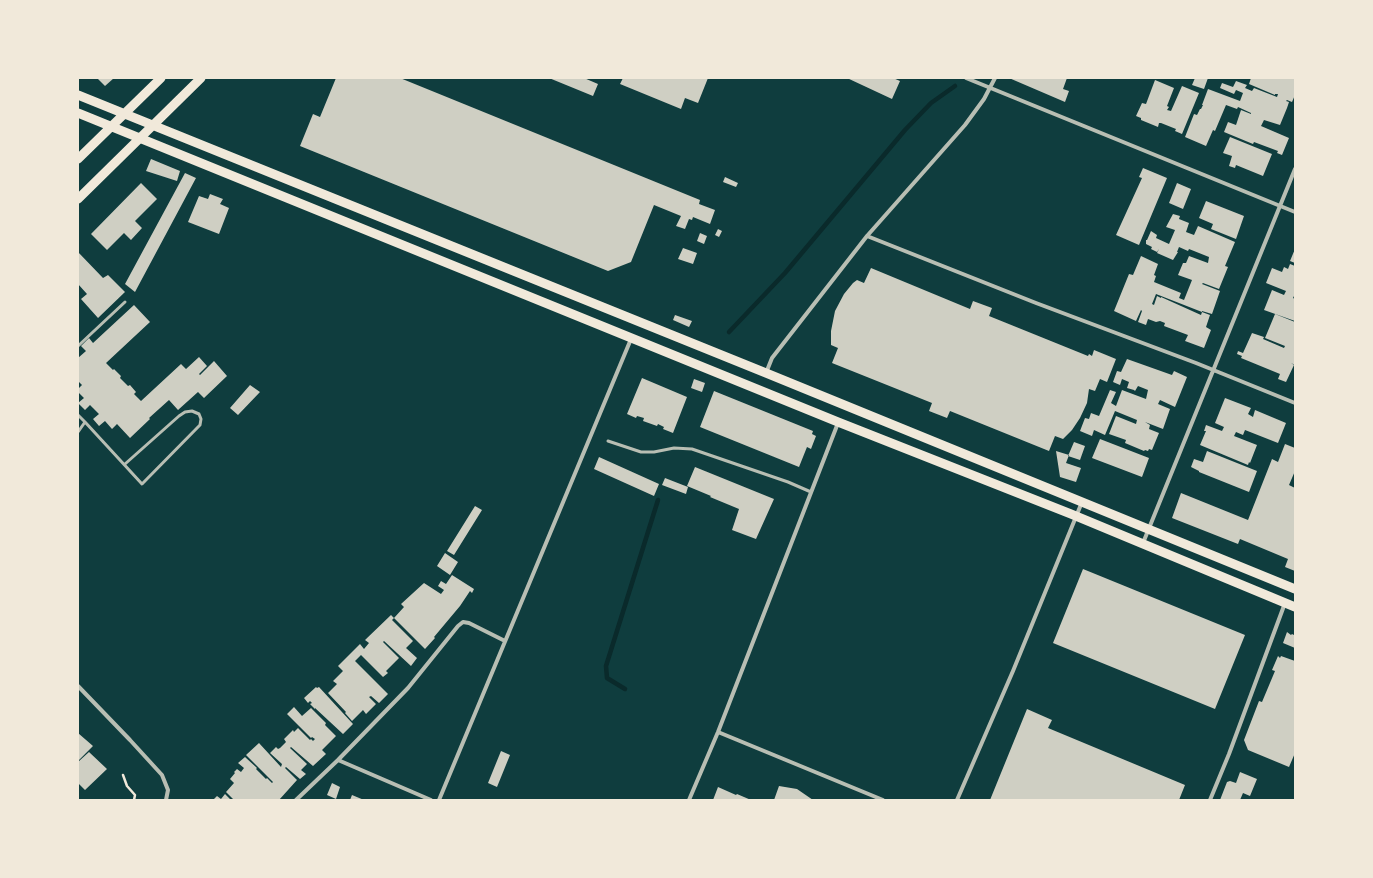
<!DOCTYPE html>
<style>
body{margin:0}
#map{position:relative;width:1373px;height:878px;overflow:hidden;background:#0f3d3e;font-family:"IBM Plex Sans",sans-serif}
canvas{display:block}
.frame{position:absolute;inset:0;border:79px solid #f1e9da;pointer-events:none}
</style>
<div id="map">
<canvas width="1373" height="878"></canvas>
<div class="frame"></div>
</div>
<script>
const context = document.querySelector('canvas').getContext('2d');
context.lineJoin = 'round';
const poly = rows => new Path2D(rows.map(r => 'M' + r).join(''));
function stroke(path, color, width, dash) { context.strokeStyle = color; context.lineWidth = width; context.lineCap = dash ? 'butt' : 'round'; context.setLineDash(dash || []); context.stroke(path); }
function paint(path, color) { context.fillStyle = color; context.fill(path, 'evenodd'); }
const stream = poly([
 [729,332,785,273,905,130,931,103,955,86],
 [625,689,607,678,606,666,658,500]
]);
const building = poly([
 [97,78,114,78,105,86],
 [336,78,400,78,700,200,699,204,715,210,710,224,693,217,692,220,689,219,685,229,676,226,681,216,654,205,631,262,608,271,300,146,313,114,320,117],
 [549,78,584,78,598,84,593,96],
 [623,78,708,78,698,103,685,98,681,109,620,84],
 [847,78,893,78,900,81,892,99],
 [1009,78,1067,78,1063,89,1069,91,1065,102],
 [1195,78,1208,78,1204,89,1192,85],
 [1251,78,1295,78,1295,95,1292,102,1287,100,1286,101,1289,102,1287,108,1280,125,1264,120,1261,126,1289,138,1282,155,1277,153,1278,151,1254,142,1253,144,1224,132,1228,122,1236,125,1241,110,1251,114,1251,113,1238,107,1237,109,1226,105,1215,131,1213,130,1206,146,1185,137,1194,114,1197,115,1200,109,1201,109,1203,105,1202,105,1208,89,1240,101,1243,93,1236,90,1234,94,1220,88,1222,83,1233,87,1236,81,1247,85,1245,88,1252,91,1254,88,1277,97,1278,94,1275,94,1275,95,1249,84],
 [1155,80,1174,88,1167,106,1169,107,1167,110,1171,111,1182,86,1199,93,1182,134,1175,131,1176,129,1161,123,1159,123,1158,127,1141,120,1141,118,1136,116,1142,103,1146,104],
 [1230,137,1272,154,1263,176,1236,165,1235,168,1229,166,1232,156,1223,153],
 [151,159,180,171,177,181,146,171],
 [1143,168,1167,178,1139,245,1116,235,1142,178,1139,177],
 [185,173,196,178,135,292,125,284],
 [725,177,738,183,736,187,723,182],
 [141,183,157,199,135,221,142,228,131,240,124,233,107,250,91,234],
 [1177,183,1191,189,1183,209,1169,203],
 [210,194,223,199,220,204,229,208,219,234,188,222,199,196,208,199],
 [1206,201,1244,216,1236,239,1211,229,1213,224,1199,218],
 [1173,214,1180,216,1179,219,1189,223,1186,232,1194,235,1198,226,1235,242,1225,266,1228,267,1219,289,1203,283,1202,284,1220,291,1212,314,1202,311,1202,312,1156,294,1152,304,1154,305,1157,296,1161,298,1161,297,1201,315,1202,312,1210,315,1206,327,1211,330,1204,348,1185,341,1188,335,1164,326,1165,323,1160,321,1156,322,1148,319,1146,325,1138,322,1142,311,1141,310,1136,321,1114,311,1129,274,1133,275,1141,256,1158,264,1154,275,1156,276,1154,282,1181,293,1179,298,1184,300,1192,280,1178,275,1183,263,1186,263,1189,256,1208,263,1209,257,1189,249,1188,251,1179,247,1177,252,1178,252,1173,260,1157,253,1159,249,1157,252,1151,249,1152,247,1146,244,1146,240,1147,240,1151,231,1157,235,1156,238,1169,244,1175,230,1166,227],
 [718,229,722,231,719,237,715,235],
 [700,233,707,236,704,244,697,241],
 [683,248,697,253,693,264,678,259],
 [1295,249,1295,263,1290,261],
 [78,252,103,278,108,275,125,292,98,318,81,299,87,294,78,284],
 [1290,264,1295,266,1295,294,1293,298,1295,299,1295,321,1264,310,1272,290,1284,295,1286,291,1266,283,1272,268,1282,272,1284,267,1288,269],
 [871,268,970,309,973,301,992,308,989,316,1088,356,1089,354,1092,356,1094,350,1116,359,1107,382,1100,379,1095,391,1089,389,1087,403,1080,418,1072,430,1063,439,1055,436,1049,451,950,411,947,418,929,411,932,403,832,363,838,348,831,345,831,331,835,311,844,294,853,283,857,280,864,283],
 [134,305,150,322,106,363,113,370,114,369,121,376,120,378,128,386,130,385,136,392,134,394,141,401,181,364,186,369,199,357,207,366,199,374,200,375,214,361,227,376,204,398,198,392,178,410,169,400,149,418,150,419,130,438,117,424,112,429,105,421,99,426,93,419,99,414,90,405,85,410,78,403,84,398,78,392,78,389,82,385,78,381,78,358,86,351,81,346,89,338,93,343],
 [1275,314,1295,322,1295,365,1291,363,1294,365,1286,382,1278,379,1280,374,1241,358,1242,356,1237,354,1238,351,1243,353,1252,333,1264,337,1263,339,1284,348,1285,346,1265,338],
 [675,315,692,321,689,327,673,320],
 [1127,359,1172,375,1174,371,1187,377,1175,407,1160,400,1158,404,1170,409,1163,429,1145,422,1150,425,1149,429,1159,433,1152,450,1149,449,1148,451,1145,450,1144,451,1125,443,1126,440,1109,434,1116,416,1136,424,1137,420,1115,411,1105,435,1094,430,1092,436,1080,431,1085,418,1089,419,1091,413,1099,416,1110,390,1116,392,1111,403,1116,406,1122,390,1146,399,1148,390,1138,386,1135,391,1134,390,1127,388,1129,382,1122,379,1120,385,1113,382,1117,371,1121,372],
 [642,378,687,397,673,433,663,429,664,427,658,424,657,426,643,421,644,418,637,416,636,418,627,414],
 [694,379,705,383,702,392,691,388],
 [250,385,260,392,238,415,230,408],
 [714,391,813,431,812,434,816,436,811,449,807,447,799,467,700,427],
 [1225,398,1251,408,1248,414,1253,417,1255,410,1286,423,1278,443,1245,430,1243,435,1236,432,1234,436,1257,445,1250,463,1249,462,1248,465,1200,445,1206,431,1204,431,1206,425,1222,431,1224,427,1215,423],
 [1100,439,1149,458,1142,477,1092,458],
 [1074,442,1085,446,1080,460,1068,456],
 [1285,444,1295,448,1295,465,1294,468,1295,471,1289,485,1295,488,1295,571,1285,567,1288,559,1240,539,1238,544,1172,518,1181,493,1248,520,1272,459,1278,462],
 [1056,451,1069,455,1066,463,1081,468,1076,482,1060,477],
 [1207,451,1257,471,1249,492,1199,472,1199,471,1191,467,1194,459,1203,462],
 [599,457,659,484,654,496,594,469],
 [695,467,774,499,756,539,732,530,739,509,710,497,711,496,687,486],
 [665,478,688,487,686,494,662,485],
 [475,506,482,510,454,555,447,551],
 [445,553,458,562,450,575,437,566],
 [1083,569,1245,635,1215,709,1053,643],
 [452,575,474,589,472,593,470,591,460,606,434,637,435,638,425,649,394,618,392,620,413,641,406,648,417,658,411,666,384,641,383,642,399,658,386,671,388,673,383,677,361,655,355,661,388,694,379,703,371,696,369,697,376,704,366,714,363,710,352,721,345,713,346,712,328,693,337,684,333,681,343,671,338,666,360,644,364,649,369,643,365,640,391,615,394,618,404,607,401,604,424,583,441,594,444,590,438,586,441,581,446,584],
 [1287,632,1291,635,1292,634,1294,635,1295,637,1295,648,1283,643],
 [1278,656,1280,658,1281,656,1295,661,1295,753,1289,767,1248,750,1244,740,1259,701,1262,702,1275,671,1272,670],
 [316,687,317,688,319,687,353,724,343,734,315,708,315,709,310,704,312,703,310,701,308,703,304,698],
 [294,707,302,716,311,708,326,723,325,725,336,736,322,750,326,754,313,766,291,747,290,748,307,764,301,770,306,774,300,779,286,767,285,768,297,780,279,800,234,800,226,792,234,783,230,779,235,773,234,772,237,769,241,772,244,768,238,763,245,757,257,768,256,769,266,779,267,778,272,783,273,782,246,755,259,743,281,767,282,764,270,753,276,747,278,749,280,748,286,742,284,739,293,730,294,732,298,728,310,740,311,739,313,741,315,739,312,737,311,738,287,714],
 [1027,709,1052,720,1048,728,1185,785,1179,800,990,800],
 [78,733,93,746,78,761],
 [501,751,510,755,497,787,488,783],
 [89,752,107,769,85,790,78,783,78,762],
 [1240,772,1257,779,1250,796,1243,793,1240,800,1220,800,1227,782,1230,781,1236,783],
 [332,783,340,787,336,799,327,795],
 [779,786,797,789,813,800,774,800],
 [718,787,736,795,737,794,751,800,713,800],
 [225,794,231,800,213,800,217,796,221,799],
 [352,795,364,800,350,800]
]);
const path = poly([
 [123,775,127,786,135,795,134,800]
]);
const service = poly([
 [78,346,125,302],
 [78,415,85,422],
 [78,432,85,422,142,484,200,425,201,419,199,414,192,411,185,412,179,416,125,464],
 [608,441,641,452,654,452,674,448,692,449,788,482,811,492]
]);
const minor = poly([
 [966,78,1295,212],
 [867,236,1036,303,1196,363,1295,403],
 [766,373,772,358,867,236,965,125,984,99,995,78],
 [1143,543,1295,169],
 [78,686,130,740,162,775,168,790,166,800],
 [718,732,883,800],
 [338,760,431,800],
 [296,800,338,760,408,688,458,626,463,622,469,623,505,641],
 [439,800,631,339],
 [689,800,718,732,838,423],
 [957,800,1013,671,1082,502],
 [1210,800,1229,754,1285,603]
]);
const primary = poly([
 [78,95,766,373,1295,589],
 [78,113,838,422,1071,514,1295,607],
 [78,159,161,78],
 [78,199,201,78]
]);
stroke(stream, '#0a2a2b', 4.5);
paint(building, '#cfcfc3');
stroke(path, '#f1e9da', 2.5);
stroke(service, '#b8beb3', 3);
stroke(minor, '#b8beb3', 4);
stroke(primary, '#f1e9da', 9);
</script>
